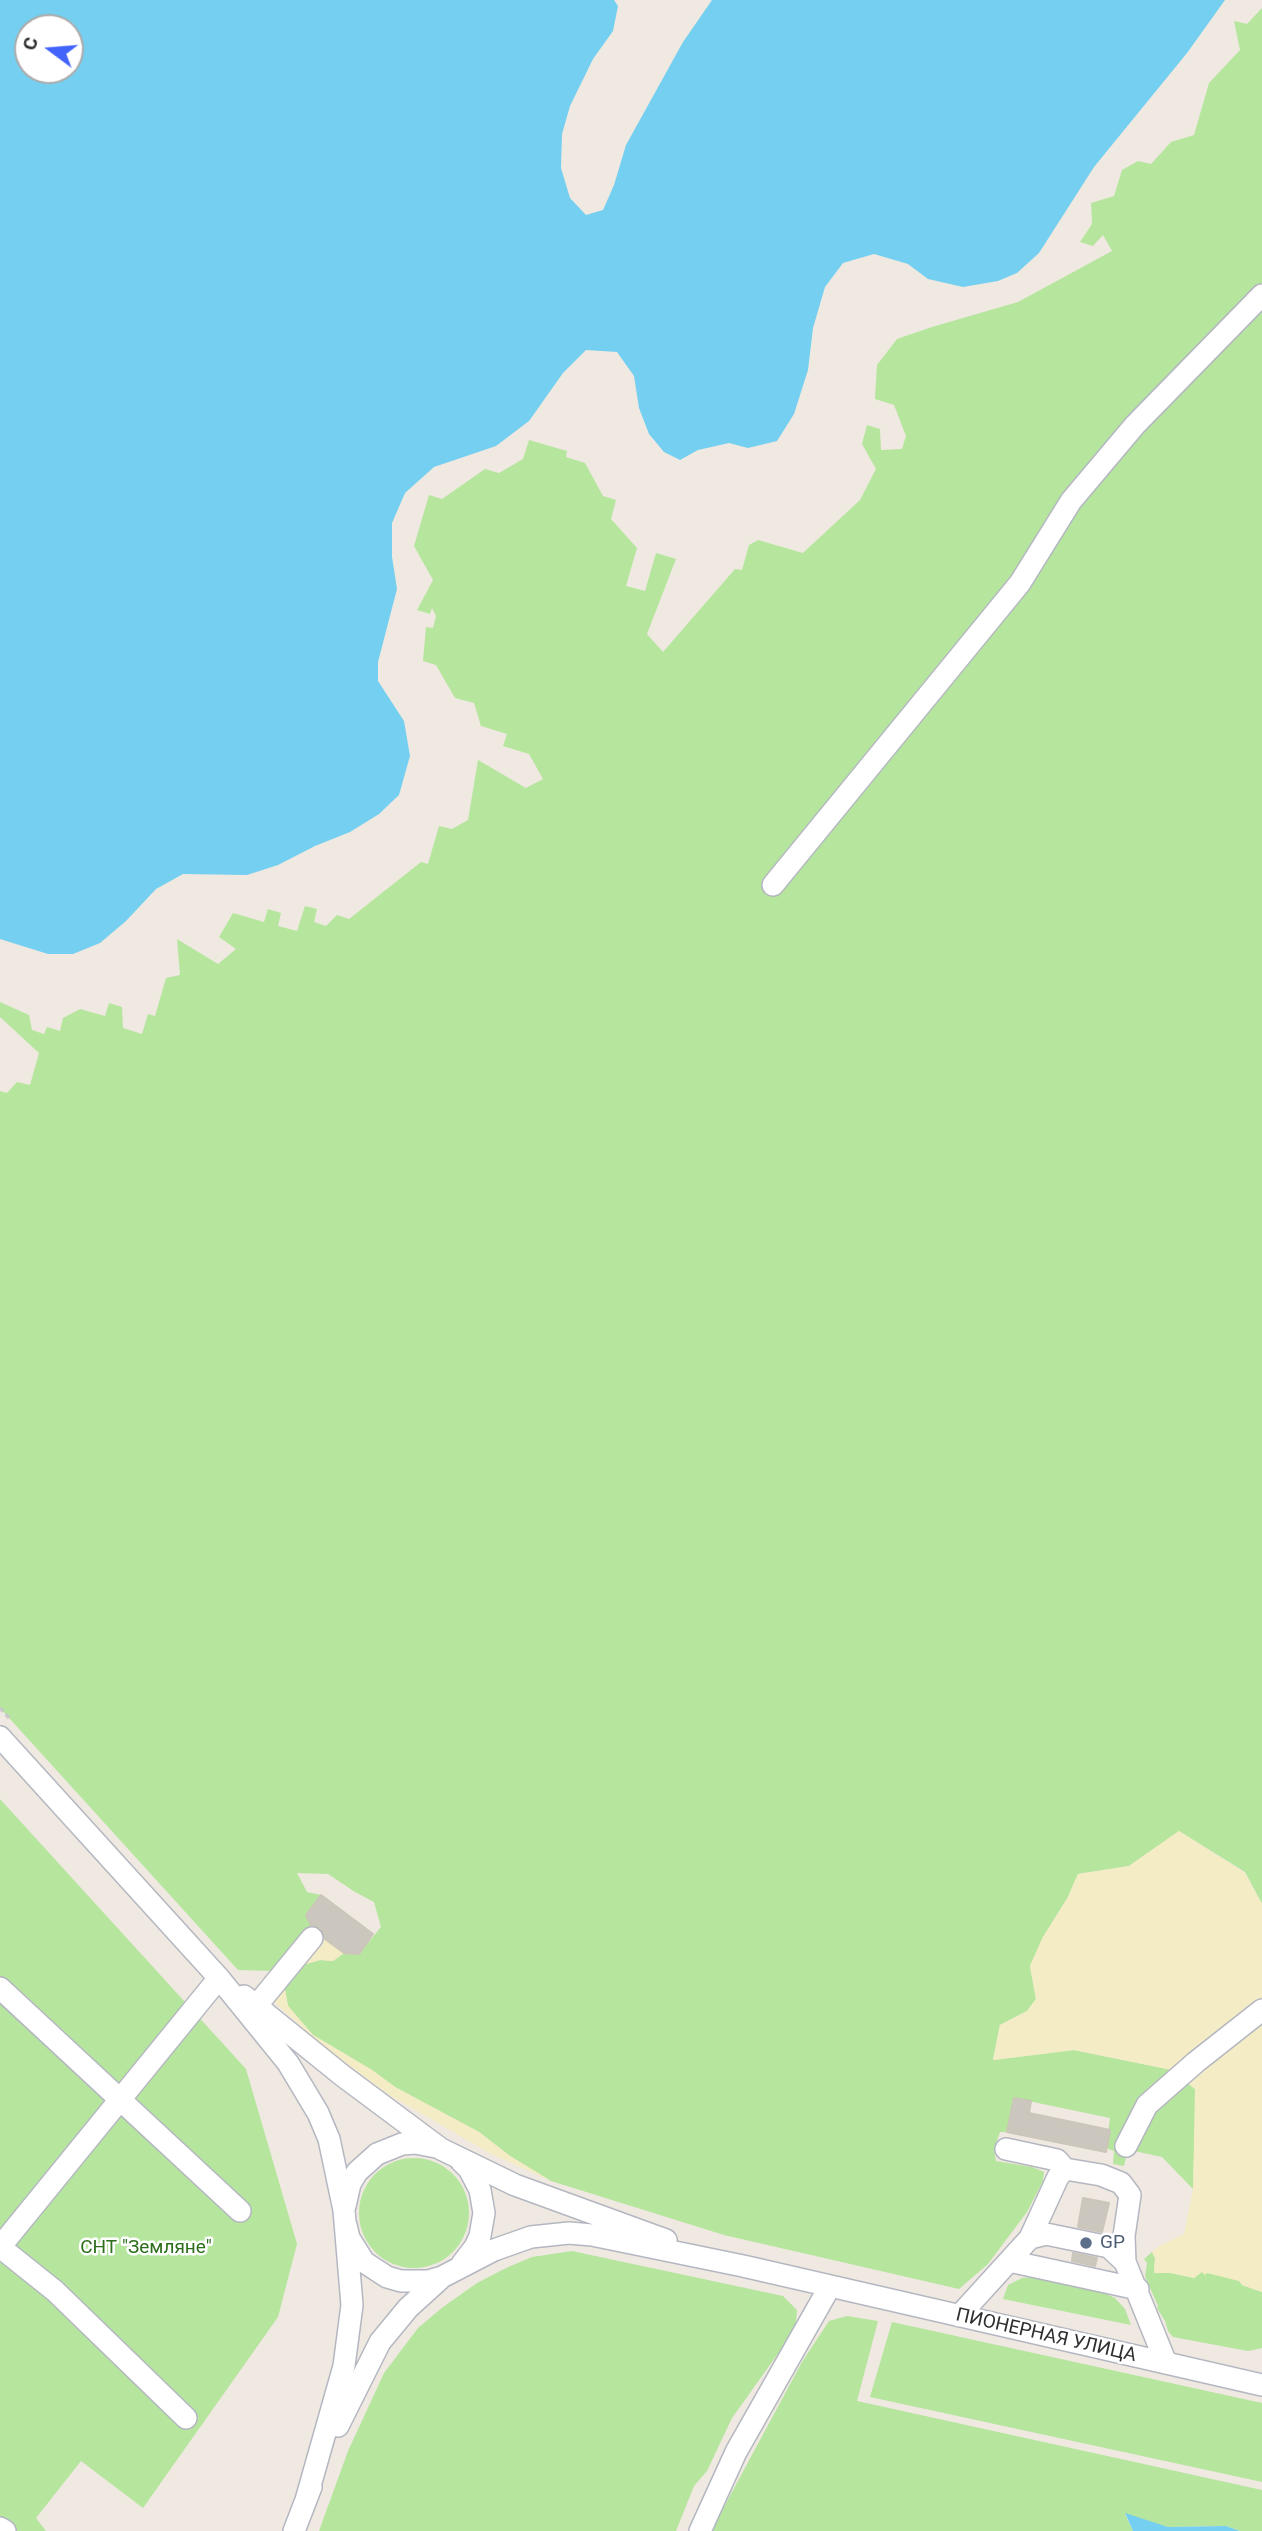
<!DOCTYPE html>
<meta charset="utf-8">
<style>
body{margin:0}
#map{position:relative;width:1262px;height:2531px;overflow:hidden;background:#efe9e1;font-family:Roboto,sans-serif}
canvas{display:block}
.north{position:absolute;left:14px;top:14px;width:70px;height:70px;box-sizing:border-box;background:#fff;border:2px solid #ababab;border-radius:50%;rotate:286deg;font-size:19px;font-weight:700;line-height:28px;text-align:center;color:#2e2e2e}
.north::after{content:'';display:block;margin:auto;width:24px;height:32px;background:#4264fb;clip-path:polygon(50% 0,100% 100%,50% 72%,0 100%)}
</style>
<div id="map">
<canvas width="1262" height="2531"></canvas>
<div class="north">С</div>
</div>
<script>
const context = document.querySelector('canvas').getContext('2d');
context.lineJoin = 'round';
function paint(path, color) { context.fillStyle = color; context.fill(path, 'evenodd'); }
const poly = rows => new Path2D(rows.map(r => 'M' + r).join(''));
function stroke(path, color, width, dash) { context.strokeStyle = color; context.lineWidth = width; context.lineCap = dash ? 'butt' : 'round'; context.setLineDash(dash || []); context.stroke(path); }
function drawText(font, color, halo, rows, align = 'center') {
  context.font = font + ' Roboto,sans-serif'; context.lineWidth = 5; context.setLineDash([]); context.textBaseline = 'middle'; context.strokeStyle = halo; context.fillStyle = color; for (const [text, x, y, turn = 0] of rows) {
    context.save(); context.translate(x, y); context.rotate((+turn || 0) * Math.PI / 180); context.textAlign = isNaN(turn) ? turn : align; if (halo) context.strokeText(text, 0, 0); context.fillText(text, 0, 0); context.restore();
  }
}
const green = poly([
 [1262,8,1262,1904,1245,1872,1179,1831,1129,1866,1078,1874,1068,1897,1043,1937,1030,1966,1036,1999,1027,2011,1000,2025,993,2060,1074,2050,1172,2070,1196,2090,1193,2189,1162,2157,1134,2151,1127,2153,1124,2166,1113,2164,1114,2151,1106,2148,1110,2118,1014,2098,1007,2132,1000,2132,994,2149,996,2161,1032,2167,1044,2172,1043,2181,1027,2212,988,2264,959,2289,724,2235,551,2181,510,2156,479,2132,395,2087,372,2070,313,2035,288,2006,284,1984,306,1964,320,1960,333,1961,344,1953,359,1954,381,1927,374,1902,355,1892,328,1874,297,1873,307,1892,321,1895,306,1915,313,1930,272,1971,238,1970,0,1708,0,1091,7,1093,17,1082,30,1085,39,1053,0,1017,0,1002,29,1015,32,1030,44,1034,47,1027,60,1031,63,1018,80,1009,105,1016,109,1003,122,1007,123,1028,142,1034,148,1014,155,1016,166,978,180,975,177,939,218,964,236,949,219,937,233,913,264,922,268,909,281,913,278,926,297,931,305,906,317,909,314,922,326,926,337,915,349,919,421,862,428,864,439,826,452,829,468,820,478,760,526,788,543,779,529,754,503,746,507,734,481,726,474,703,455,698,436,665,423,661,426,627,433,628,436,616,432,608,430,614,417,610,433,580,414,546,429,495,442,499,485,469,499,473,523,459,529,440,567,451,566,457,585,463,603,496,616,500,611,519,637,548,626,586,645,591,656,553,676,559,647,634,663,652,735,569,742,570,749,545,758,540,803,553,860,500,876,469,862,444,867,425,880,429,881,450,902,449,906,436,894,405,875,399,877,365,897,339,932,327,1018,302,1112,251,1103,235,1093,246,1080,242,1092,224,1091,203,1114,196,1122,170,1138,161,1151,164,1171,142,1194,135,1209,83,1240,50,1234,21,1247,24],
 [0,1799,246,2069,297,2244,278,2317,143,2508,81,2461,36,2518,46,2531,0,2531],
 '359 2213a55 55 0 1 1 110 0a55 55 0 1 1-110 0Z',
 [572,2251,783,2296,797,2310,796,2323,787,2341,732,2418,707,2471,694,2486,676,2531,319,2531,348,2451,384,2373,418,2328,443,2307,477,2283,506,2268,532,2257],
 [1152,2252,1155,2258,1154,2273,1171,2273,1194,2278,1202,2271,1240,2281,1242,2285,1262,2292,1262,2348,1248,2351,1173,2337,1168,2331,1165,2321,1157,2308,1158,2306,1145,2276,1147,2263,1144,2259],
 [1032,2277,1104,2293,1115,2298,1125,2309,1131,2325,1003,2299,1008,2285,1022,2278],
 [847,2316,878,2321,857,2401,1262,2490,1262,2531,1240,2531,1226,2526,1168,2527,1125,2514,1133,2531,711,2531,802,2362,829,2321],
 [892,2322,1262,2403,1262,2482,870,2397]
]);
const sand = poly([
 [1179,1831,1245,1873,1262,1904,1262,2292,1242,2285,1239,2281,1207,2273,1205,2275,1202,2272,1194,2278,1171,2273,1154,2273,1155,2258,1152,2252,1159,2246,1184,2234,1193,2189,1195,2089,1172,2070,1074,2050,993,2060,1000,2025,1027,2011,1036,1999,1030,1966,1043,1937,1068,1897,1078,1874,1129,1866],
 [320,1936,344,1953,333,1961,320,1960,306,1964,284,1984,288,2006,313,2035,372,2070,395,2087,479,2132,510,2156,551,2181,491,2154,391,2096,322,2046,270,1998]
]);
const water = poly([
 [0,0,614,0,618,6,613,31,593,59,570,106,562,134,561,168,570,198,586,215,603,210,614,185,626,145,683,42,712,0,1225,0,1187,53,1094,167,1039,253,1017,273,998,281,963,287,928,279,908,264,874,254,843,263,825,287,813,328,808,370,794,414,777,441,748,448,729,443,698,450,680,460,664,452,649,434,639,408,634,376,617,352,586,350,563,373,529,421,496,446,434,467,405,493,392,523,392,557,397,589,378,662,378,681,404,721,410,756,399,795,379,814,350,832,315,846,278,865,247,875,183,874,156,889,126,921,100,943,73,954,48,954,0,939],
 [70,28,70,70,28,70,28,28],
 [1125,2513,1168,2527,1226,2526,1240,2531,1133,2531]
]);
const building = poly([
 [321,1895,373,1934,359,1954,344,1953,325,1939,321,1928,311,1925,306,1915,321,1895],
 [1014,2098,1031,2101,1029,2113,1110,2130,1106,2152,1007,2132,1014,2098],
 [1083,2198,1109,2203,1102,2232,1078,2227,1083,2198],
 [1073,2253,1097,2258,1095,2266,1072,2261,1073,2253]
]);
const path = poly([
 [0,1708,11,1720]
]);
const minor = poly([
 [773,885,1020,583,1071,501,1135,425,1262,295],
 [0,1737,219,1978,288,2063,318,2113,329,2139,344,2210,352,2305,344,2366,306,2500],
 [0,1988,240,2211],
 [244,1996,343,2076,441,2149,515,2185,666,2240],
 [257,2005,312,1938],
 [1126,2146,1147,2105,1196,2062,1262,2010],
 [1006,2149,1057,2160,1065,2169],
 [461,2161,469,2169,480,2190,484,2213,480,2236,475,2247,462,2264],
 [345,2206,350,2184,357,2172,377,2154,402,2144,415,2143,436,2147],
 [346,2225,349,2238,364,2262,387,2277,401,2281,428,2281,442,2277,494,2250,531,2237,569,2233,592,2235,743,2266,1262,2385],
 [1030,2238,1058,2177,1065,2169,1101,2175,1121,2183,1130,2195,1124,2236,1125,2262],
 [0,2247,219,1978],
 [0,2247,55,2291,186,2418],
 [1009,2261,1138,2289],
 [959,2316,1030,2238,1046,2234,1109,2247,1125,2262,1166,2363],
 [338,2426,380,2342,408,2308,440,2279],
 [0,2528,5,2531],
 [294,2531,311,2487],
 [700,2531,736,2452,829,2288]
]);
const markers = [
 [1086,2243,7,"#5c6f8a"]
];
const serviceNames = [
 ["GP",1100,2243]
];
const parkNames = [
 ["СНТ \"Земляне\"",146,2248]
];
const streetNames = [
 ["ПИОНЕРНАЯ УЛИЦА",1046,2336,13]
];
paint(green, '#b6e59e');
paint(sand, '#f3ecc5');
paint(water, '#75cff0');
paint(building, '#cbc7bf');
stroke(building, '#cbc5ba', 2);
stroke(minor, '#b4b7c1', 24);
stroke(path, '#c9c9c9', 3.5, [5, 3.5]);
stroke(minor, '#fff', 21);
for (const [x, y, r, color] of markers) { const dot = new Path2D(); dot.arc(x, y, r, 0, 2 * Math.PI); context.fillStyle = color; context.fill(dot); stroke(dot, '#fff', 2.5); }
drawText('19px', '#4e5e75', '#fff', serviceNames, 'left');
drawText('19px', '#2c6e1b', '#fff', parkNames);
drawText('19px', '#2e2e2e', '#fff', streetNames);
</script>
